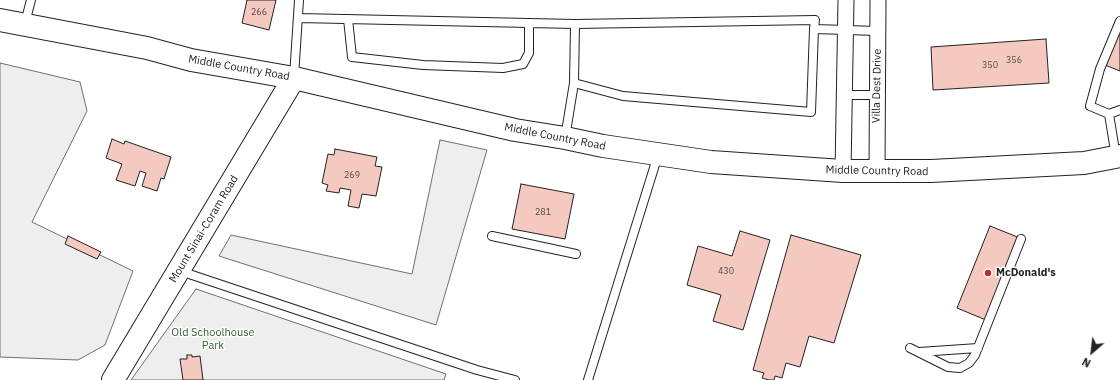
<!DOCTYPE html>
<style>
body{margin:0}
#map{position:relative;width:1120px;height:380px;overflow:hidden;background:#fff;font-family:"IBM Plex Sans",sans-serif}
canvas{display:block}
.north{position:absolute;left:1072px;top:332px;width:40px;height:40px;-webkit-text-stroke:3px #fff;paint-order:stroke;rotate:208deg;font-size:11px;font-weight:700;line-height:16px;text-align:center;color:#222}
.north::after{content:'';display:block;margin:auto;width:14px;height:18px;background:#222;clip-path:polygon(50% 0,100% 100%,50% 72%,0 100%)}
</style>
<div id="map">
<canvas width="1120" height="380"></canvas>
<div class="north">N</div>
</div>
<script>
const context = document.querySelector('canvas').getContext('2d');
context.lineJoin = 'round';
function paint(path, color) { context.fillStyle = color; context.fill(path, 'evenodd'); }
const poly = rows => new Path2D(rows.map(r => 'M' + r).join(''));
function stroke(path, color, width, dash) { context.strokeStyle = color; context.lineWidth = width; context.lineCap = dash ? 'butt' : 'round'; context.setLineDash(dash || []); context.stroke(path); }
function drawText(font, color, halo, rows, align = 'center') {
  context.font = font + ' "IBM Plex Sans",sans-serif'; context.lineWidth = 3; context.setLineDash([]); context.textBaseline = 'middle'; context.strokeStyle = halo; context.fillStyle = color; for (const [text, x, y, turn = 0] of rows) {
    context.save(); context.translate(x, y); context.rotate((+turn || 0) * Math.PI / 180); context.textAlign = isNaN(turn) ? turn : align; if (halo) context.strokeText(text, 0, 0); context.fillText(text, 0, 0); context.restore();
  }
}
const green = poly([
 [0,63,80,82,87,111,32,222,133,271,105,345,78,360,0,357,0,63],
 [440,140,487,150,436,325,219,256,231,235,412,274,440,140],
 [196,289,446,374,444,380,131,380,196,289]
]);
const building = poly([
 [247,0,276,0,269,30,242,23,247,0],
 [1117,32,1120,33,1120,71,1105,65,1117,32],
 [1046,39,1049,83,933,90,931,47,1046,39],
 [112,139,124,144,125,141,171,157,164,179,161,178,157,191,142,186,146,173,140,171,135,186,116,180,122,164,106,158,112,139],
 [335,149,377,157,375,166,382,167,376,196,362,194,359,208,348,206,351,190,340,188,339,193,326,191,328,185,322,183,328,154,334,155,335,149],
 [521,184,574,194,565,239,512,229,521,184],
 [990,226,1020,238,986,320,957,308,990,226],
 [740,231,770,240,743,330,713,321,721,295,687,285,698,246,732,256,740,231],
 [791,235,861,255,834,343,809,336,800,367,786,363,782,378,775,376,774,380,769,380,762,378,764,373,753,370,791,235],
 [68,236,101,252,97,259,65,244,68,236],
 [187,355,192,355,192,357,200,356,203,380,183,380,180,359,187,359,187,355]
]);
const service = poly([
 [299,18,575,24],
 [348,19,352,57,423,65,503,68,523,64,529,53,529,23],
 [25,23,31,0],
 [294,77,299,0],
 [574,83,623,96,811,112,814,29,878,31],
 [845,95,877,95],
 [1109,114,1120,110],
 [565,138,574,83,575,24,815,20,814,29],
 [1116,157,1109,114,1090,106,1100,69,1120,21],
 [492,236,576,254],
 [180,271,477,370,515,380],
 [910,348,948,367,960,368,969,363,975,355,1021,239],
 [919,352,978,348],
 [588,380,658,155]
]);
const minor = poly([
 [843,171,846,0],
 [877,171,878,0]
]);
const secondary = poly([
 [113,380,294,78]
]);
const primary = poly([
 [0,20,147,48,191,60,294,78,515,130,565,138,603,146,711,162,843,171,931,171,1084,163,1120,156]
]);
const markers = [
 [988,273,4,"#c62828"]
];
const numberNames = [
 ["266",259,12],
 ["356",1014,60],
 ["350",990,65],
 ["269",352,175],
 ["281",543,212],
 ["430",726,271]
];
const streetNames = [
 ["Middle Country Road",239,68,10],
 ["Villa Dest Drive",877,86,-89],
 ["Middle Country Road",555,137,11],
 ["Middle Country Road",877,171,1],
 ["Mount Sinai-Coram Road",204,229,-59]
];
const poiNames = [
 ["McDonald's",996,273]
];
const parkNames = [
 ["Old Schoolhouse",213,333],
 ["Park",213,346]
];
paint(green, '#eee');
stroke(green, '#6f6f6f', 1);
paint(building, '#f3c9c0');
stroke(building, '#222', 1);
stroke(service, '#222', 10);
stroke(minor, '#222', 17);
stroke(secondary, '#222', 24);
stroke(primary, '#222', 24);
stroke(service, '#fff', 8);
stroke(minor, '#fff', 15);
stroke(secondary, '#fff', 22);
stroke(primary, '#fff', 22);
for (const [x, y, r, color] of markers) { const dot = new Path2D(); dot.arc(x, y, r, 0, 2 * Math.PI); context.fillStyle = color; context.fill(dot); stroke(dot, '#fff', 1.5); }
drawText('9px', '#564c4a', null, numberNames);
drawText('11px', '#222', '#fff', streetNames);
drawText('bold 11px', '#222', '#fff', poiNames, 'left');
drawText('11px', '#2f5e38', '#fff', parkNames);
</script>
